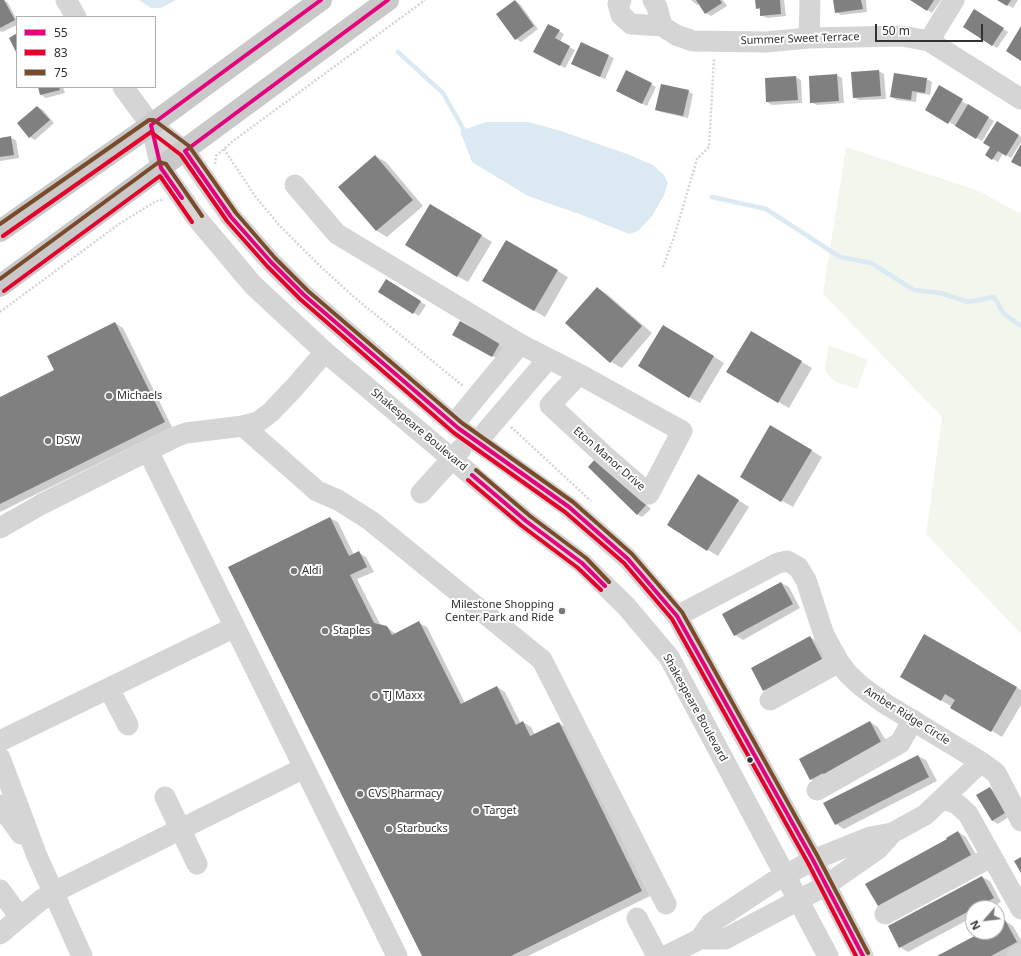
<!DOCTYPE html>
<style>
body{margin:0}
#map{position:relative;width:1021px;height:956px;overflow:hidden;background:#fff;font-family:"Noto Sans",sans-serif}
canvas{display:block}
.legend{position:absolute;left:16px;top:16px;width:140px;height:72px;box-sizing:border-box;background:#fff;border:1px solid #adadad;margin:0;padding:5px 7px;list-style:none;font-size:12px;color:#313131}
.legend li{display:flex;align-items:center;gap:8px;height:20px}
.legend b{width:20px;border:1px solid #adadad}
.north{position:absolute;left:965px;top:900px;width:40px;height:40px;box-sizing:border-box;background:#fff;border:1px solid #adadad;border-radius:50%;rotate:242deg;font-size:11px;font-weight:700;line-height:16px;text-align:center;color:#313131}
.north::after{content:'';display:block;margin:auto;width:14px;height:18px;background:#797979;clip-path:polygon(50% 0,100% 100%,50% 72%,0 100%)}
.scale{position:absolute;left:875px;top:24px;width:108px;height:18px;box-sizing:border-box;border:2px solid #313131;border-top:0;padding-left:5px;font-size:12px;line-height:14px;white-space:nowrap;color:#313131;-webkit-text-stroke:3px #fff;paint-order:stroke}
</style>
<div id="map">
<canvas width="1021" height="956"></canvas>
<ul class="legend">
<li><b style="height:5px;background:#e5007d"></b>55</li>
<li><b style="height:5px;background:#e4002b"></b>83</li>
<li><b style="height:5px;background:#7a4b2a"></b>75</li>
</ul>
<div class="north">N</div>
<div class="scale">50 m</div>
</div>
<script>
const context = document.querySelector('canvas').getContext('2d');
context.lineJoin = 'round';
function paint(path, color) { context.fillStyle = color; context.fill(path, 'evenodd'); }
const poly = rows => new Path2D(rows.map(r => 'M' + r).join(''));
function stroke(path, color, width, dash) { context.strokeStyle = color; context.lineWidth = width; context.lineCap = dash ? 'butt' : 'round'; context.setLineDash(dash || []); context.stroke(path); }
function drawText(font, color, halo, rows, align = 'center') {
  context.font = font + ' "Noto Sans",sans-serif'; context.lineWidth = 4; context.setLineDash([]); context.textBaseline = 'middle'; context.strokeStyle = halo; context.fillStyle = color; for (const [text, x, y, turn = 0] of rows) {
    context.save(); context.translate(x, y); context.rotate((+turn || 0) * Math.PI / 180); context.textAlign = isNaN(turn) ? turn : align; if (halo) context.strokeText(text, 0, 0); context.fillText(text, 0, 0); context.restore();
  }
}
const green = poly([
 [846,147,979,191,1021,214,1021,634,926,534,942,417,823,294],
 [829,345,868,360,857,389,836,382,827,374,825,369]
]);
const water = poly([
 [139,0,176,0,161,8,151,8],
 [486,122,528,122,561,131,630,155,653,165,664,175,668,183,664,195,652,216,638,231,629,234,582,215,528,196,472,162,460,131]
]);
const shadow = poly([
 [4,0,8,3,17,20,17,25,2,32,0,31,0,1],
 [691,0,723,0,727,6,711,16,706,13,700,4,697,5],
 [756,0,784,0,786,16,767,18,761,15,761,11,757,8],
 [834,0,866,0,867,12,841,15,836,12],
 [912,0,941,0,932,13],
 [999,0,1018,0,1013,8],
 [515,1,520,4,538,29,521,42,516,39],
 [979,13,1008,32,997,48,992,45],
 [549,25,564,34,560,42,575,50,565,68,535,51],
 [609,56,614,58,605,79,577,67],
 [879,71,884,74,886,99,859,100,854,97,852,72],
 [837,75,842,78,844,103,817,105,811,102],
 [796,77,801,80,802,103,772,105,767,102],
 [927,79,932,82,930,95,917,93,916,102,897,100,891,97],
 [651,84,656,87,647,106,622,94],
 [39,87,63,87,65,93,46,98,41,95],
 [939,87,994,121,982,141,926,109],
 [688,91,693,94,688,118,661,112,656,110],
 [38,107,43,110,54,123,35,140,30,137],
 [997,123,1021,137,1021,142,1011,158,1003,153,998,162,986,155,991,147],
 [11,138,16,140,19,158,0,161,0,139],
 [375,156,386,162,423,206,387,237,377,231,340,187],
 [441,211,492,242,468,282,457,276],
 [506,241,568,277,545,317,483,281],
 [386,281,426,305,419,316,380,292],
 [597,288,607,294,652,333,622,368,611,362],
 [460,322,505,347,498,359,453,335],
 [115,323,123,328,172,427,0,512,0,398,55,371],
 [674,332,724,363,700,403,689,397],
 [751,332,812,368,789,408,728,372],
 [771,426,822,457,793,507,741,477],
 [603,462,651,509,642,517,637,514],
 [709,482,749,507,718,556,708,550],
 [330,518,338,522,354,555,358,552,366,557,374,572,357,579,381,626,387,627,396,634,419,623,427,627,465,703,497,687,505,692,521,724,523,722,531,727,535,735,559,723,567,728,650,896,528,956,423,956],
 [781,583,789,587,800,608,743,640,735,635],
 [925,636,1021,690,1021,705,1002,737,901,676],
 [810,637,818,642,830,664,772,695,764,690],
 [870,722,878,727,891,750,819,784,811,779],
 [918,756,926,760,937,781,844,829,836,824],
 [990,788,995,791,1010,816,998,824,993,821,978,795],
 [958,832,966,837,979,860,886,910,878,905],
 [982,877,990,881,1001,902,990,908,973,908,973,917,908,952,900,947],
 [1005,921,1013,926,1021,940,1021,949,1008,956,939,956,984,932,997,932,997,925]
]);
const stream = poly([
 [398,52,443,93,464,130],
 [712,197,766,209,840,257,871,263,914,290,941,293,968,302,994,297,1004,314,1021,326]
]);
const building = poly([
 [0,0,4,0,15,20,0,28],
 [515,0,534,26,515,40,496,14],
 [696,0,720,0,722,3,705,14],
 [755,0,780,0,781,14,760,16,760,8,756,9],
 [833,0,861,0,863,9,835,13],
 [910,0,934,0,927,11],
 [997,0,1011,0,1007,6],
 [974,9,1004,28,992,46,963,27],
 [548,24,560,30,555,38,570,46,560,66,533,52],
 [1021,26,1021,61,1006,51],
 [17,33,17,54,9,38],
 [581,42,609,55,600,77,571,64],
 [626,70,652,83,642,104,616,91],
 [879,70,881,96,853,98,851,72],
 [894,73,927,78,925,93,912,91,911,100,890,97],
 [837,74,839,101,810,103,809,76],
 [796,76,798,100,766,102,765,78],
 [661,84,689,90,683,116,655,110],
 [939,85,963,99,948,124,925,110],
 [38,87,59,87,60,90,40,95],
 [968,104,989,117,976,139,955,126],
 [37,106,50,120,29,138,17,123],
 [997,121,1019,135,1006,156,998,151,992,160,985,155,990,147,983,143],
 [11,136,14,155,0,157,0,138],
 [1021,144,1021,167,1011,162],
 [375,155,413,200,376,231,338,187],
 [430,204,482,235,457,277,405,245],
 [506,240,558,270,534,311,482,281],
 [386,279,421,301,413,314,378,292],
 [597,287,642,326,610,363,565,323],
 [460,321,500,343,492,357,452,335],
 [115,322,165,422,0,504,0,397,54,370,47,356],
 [663,325,714,356,689,398,638,366],
 [751,331,802,361,778,403,726,372],
 [770,425,812,450,781,502,740,477],
 [597,457,646,505,637,515,588,467],
 [698,474,739,500,707,551,667,525],
 [330,517,349,556,359,551,367,567,350,575,374,623,387,626,392,635,419,621,461,704,497,686,516,725,523,721,530,736,559,722,642,891,511,956,422,956,228,567],
 [781,582,793,604,734,636,722,614],
 [924,634,1017,687,991,732,950,708,955,700,945,694,941,701,900,677],
 [810,636,822,659,763,691,751,668],
 [870,721,883,746,825,777,823,773,810,780,799,759],
 [918,755,929,777,835,825,823,803],
 [990,787,1005,813,992,821,976,795],
 [958,831,971,855,878,906,865,884,947,839,946,838],
 [1021,857,1021,873,1014,861],
 [982,876,994,898,899,948,888,926],
 [1005,920,1017,942,991,956,937,956,982,932,997,932,997,924]
]);
const path = poly([
 [224,149,255,196,279,225,320,266,354,297,463,386],
 [215,164,216,156,233,141,425,0],
 [663,267,675,234,697,159,709,147,714,59],
 [0,312,119,224,156,201,163,200],
 [511,427,591,501]
]);
const minor = poly([
 [66,0,76,17],
 [621,0,618,4,621,15,631,24,662,26,676,35,693,41,766,42,809,38,902,36,929,41,1021,99],
 [653,0,657,7,662,26],
 [809,38,810,0],
 [929,41,954,0],
 [123,87,151,125,185,151,231,217,271,262,304,295,458,428,569,507,628,559,677,616,813,860,863,956],
 [151,125,161,168,195,216,253,285,325,352,526,521,582,563,626,606,669,657,828,956],
 [295,185,337,234,520,344,579,374,682,431,649,494,606,457,550,405,579,374],
 [454,424,520,344],
 [243,426,317,491,338,500,371,521,542,660,666,904],
 [477,442,548,359],
 [148,451,397,956],
 [421,493,461,449],
 [0,528,42,504,175,437,186,433,243,426,258,422,271,412,293,389,325,352],
 [677,616,778,563,787,561,798,567,806,580,824,635,839,662,848,674,861,686,884,703,981,762,996,773,1021,821],
 [109,689,128,725],
 [770,700,839,662],
 [0,741,235,627],
 [0,758,37,856,82,956],
 [817,790,900,743,913,720],
 [165,797,197,864],
 [944,799,957,804,968,814,1021,909],
 [0,805,21,834],
 [0,890,20,917],
 [885,914,991,857],
 [637,918,657,956],
 [0,934,41,900,54,892,304,768],
 [700,939,711,923,773,882,813,860,870,837,892,833],
 [666,956,700,939,725,939,825,886,878,849,892,833,925,815,981,762],
 [1017,956,1021,954]
]);
const major = poly([
 [0,231,151,125,321,0],
 [0,286,388,0]
]);
const bus1 = poly([
 [388,0,185,151,231,217,271,262,304,295,458,428,569,507,628,559,677,616,813,860,863,956],
 [182,198,161,168,151,125,321,0],
 [472,475,526,521,582,563,605,586]
]);
const bus2 = poly([
 [3,236,151,132,181,155,227,221,267,266,300,299,454,433,565,512,624,563,672,619,808,863,856,956],
 [4,291,160,176,192,222],
 [468,480,522,526,578,568,601,590]
]);
const bus3 = poly([
 [0,224,149,120,154,120,189,146,236,213,275,258,308,291,462,423,573,502,632,554,682,612,818,857,868,953],
 [0,279,159,162,166,164,202,216],
 [476,470,530,516,586,558,609,582]
]);
const markers = [
 [109,396,4,"#797979"],
 [48,441,4,"#797979"],
 [294,571,4,"#797979"],
 [562,611,4,"#797979"],
 [325,631,4,"#797979"],
 [375,696,4,"#797979"],
 [750,760,3.5,"#313131"],
 [360,794,4,"#797979"],
 [476,811,4,"#797979"],
 [389,829,4,"#797979"]
];
const streetNames = [
 ["Summer Sweet Terrace",800,39,-2],
 ["Shakespeare Boulevard",419,430,40],
 ["Eton Manor Drive",609,459,41],
 ["Shakespeare Boulevard",695,708,61],
 ["Amber Ridge Circle",907,716,32]
];
const poiNames = [
 ["Michaels",117,396],
 ["DSW",56,441],
 ["Aldi",302,571],
 ["Milestone Shopping",554,605,"right"],
 ["Center Park and Ride",554,618,"right"],
 ["Staples",333,631],
 ["TJ Maxx",383,696],
 ["CVS Pharmacy",368,794],
 ["Target",484,811],
 ["Starbucks",397,829]
];
paint(green, '#f2f6ed');
paint(water, '#dbe9f3');
paint(shadow, '#0003');
stroke(stream, '#dbe9f3', 4.5);
paint(building, '#808080');
stroke(path, '#d5d5d5', 2.5, [2, 2]);
stroke(minor, '#d5d5d5', 21);
stroke(major, '#c9c9c9', 22);
stroke(bus1, '#e5007d', 4);
stroke(bus2, '#e4002b', 4);
stroke(bus3, '#7a4b2a', 4);
for (const [x, y, r, color] of markers) { const dot = new Path2D(); dot.arc(x, y, r, 0, 2 * Math.PI); context.fillStyle = color; context.fill(dot); stroke(dot, '#fff', 1.5); }
drawText('11px', '#313131', '#fff', streetNames);
drawText('11px', '#313131', '#fff', poiNames, 'left');
</script>
